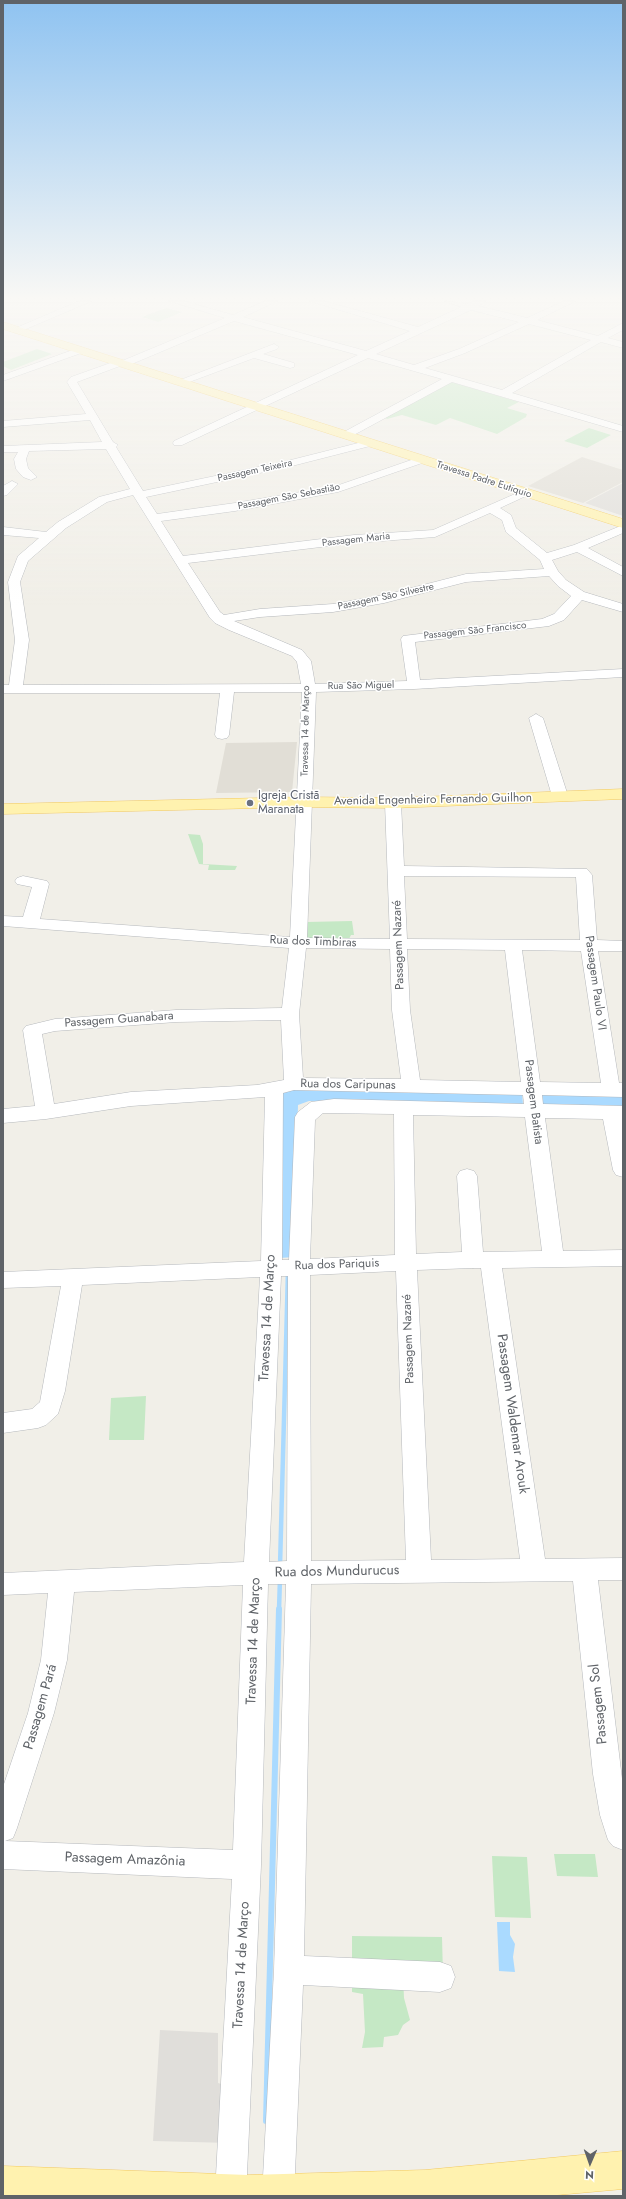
<!DOCTYPE html>
<meta charset="utf-8">
<style>
body{margin:0}
#map{position:relative;width:626px;height:2199px;overflow:hidden;background:#f1efe8;font-family:Jost,sans-serif}
canvas{display:block}
.frame{position:absolute;inset:0;border:4px solid #5f6368;pointer-events:none}
.north{position:absolute;left:570px;top:2143px;width:40px;height:40px;-webkit-text-stroke:3px #fff;paint-order:stroke;rotate:182deg;font-size:11px;font-weight:700;line-height:16px;text-align:center;color:#5f6368}
.north::after{content:'';display:block;margin:auto;width:14px;height:18px;background:#5f6368;clip-path:polygon(50% 0,100% 100%,50% 72%,0 100%)}
</style>
<div id="map">
<canvas width="626" height="2199"></canvas>
<div class="frame"></div>
<div class="north">N</div>
</div>
<script>
const context = document.querySelector('canvas').getContext('2d');
context.lineJoin = 'round';
function paint(path, color) { context.fillStyle = color; context.fill(path, 'evenodd'); }
const poly = rows => new Path2D(rows.map(r => 'M' + r).join(''));
function stroke(path, color, width, dash) { context.strokeStyle = color; context.lineWidth = width; context.lineCap = dash ? 'butt' : 'round'; context.setLineDash(dash || []); context.stroke(path); }
function drawText(font, color, halo, rows, align = 'center') {
  context.font = font + ' Jost,sans-serif'; context.lineWidth = 3; context.setLineDash([]); context.textBaseline = 'middle'; context.strokeStyle = halo; context.fillStyle = color; for (const [text, x, y, turn = 0] of rows) {
    context.save(); context.translate(x, y); context.rotate((+turn || 0) * Math.PI / 180); context.textAlign = isNaN(turn) ? turn : align; if (halo) context.strokeText(text, 0, 0); context.fillText(text, 0, 0); context.restore();
  }
}
const industrial = poly([
 [623,483,623,516,585,503],
 [160,2030,218,2033,218,2083,231,2087,230,2143,153,2141]
]);
const education = poly([
 [582,457,623,470,623,482,583,503,528,486],
 [297,742,292,792,216,793,226,743]
]);
const green = poly([
 [166,308,182,312,158,322,142,317],
 [37,349,52,354,11,370,3,366,3,362],
 [448,381,519,402,507,408,527,414,526,417,497,434,450,418,436,425,402,415,387,419,383,417],
 [589,428,611,435,587,448,564,441],
 [188,834,200,835,203,844,203,864,237,866,235,870,208,870,209,865,199,864],
 [352,921,354,935,351,935,349,939,306,939,306,922],
 [146,1396,144,1440,109,1440,111,1398],
 [554,1854,595,1854,598,1877,557,1876],
 [492,1856,527,1857,531,1918,495,1917],
 [352,1936,442,1937,443,1975,403,1975,404,1998,410,2020,403,2025,398,2035,384,2037,383,2047,362,2048,365,2032,363,1994,352,1992]
]);
const water = poly([
 [285,1089,522,1092,523,1105,309,1101,298,1105,294,1257,280,1258,280,1092],
 [539,1093,623,1094,623,1106,540,1104],
 [497,1922,510,1922,510,1935,515,1944,513,1957,515,1972,499,1971]
]);
const streamFar1 = poly([
 [280,1566,288,1271],
 [279,1610,280,1578]
]);
const stream = poly([
 [266,2121,279,1609]
]);
const minor = poly([
 [79,301,92,301,19,332,13,332,11,330,79,301],
 [169,301,184,301,233,315,265,301,278,301,243,317,366,351,410,331,309,301,324,301,418,327,461,307,444,301,469,304,474,301,486,301,479,306,527,318,564,301,576,301,537,320,598,336,623,323,623,330,608,338,623,342,623,348,601,342,512,393,623,426,623,432,452,382,350,437,342,437,341,435,342,433,442,379,368,358,182,445,174,445,173,443,174,441,358,355,234,321,127,366,120,366,77,382,113,442,118,445,116,447,143,491,287,461,370,440,375,443,374,445,288,467,146,497,157,514,235,503,336,486,417,458,425,458,427,460,425,462,338,492,235,511,161,521,183,556,354,535,433,530,524,490,528,491,530,493,528,495,500,508,511,515,516,528,547,553,574,545,623,525,623,533,588,548,623,567,623,576,577,552,552,560,558,571,566,580,584,592,623,604,623,612,582,600,564,620,549,626,415,642,420,680,623,669,623,677,414,689,316,692,307,938,390,939,385,803,388,800,393,798,398,800,401,803,404,866,587,869,592,875,597,940,623,941,623,951,598,951,619,1083,623,1083,623,1097,542,1095,543,1104,623,1106,623,1177,616,1175,613,1170,603,1119,545,1118,563,1251,623,1250,623,1266,502,1268,545,1559,623,1558,623,1580,598,1580,623,1787,623,1850,613,1846,608,1840,600,1815,593,1774,573,1581,311,1584,304,1956,440,1962,451,1966,455,1977,451,1988,440,1992,303,1985,294,2196,262,2196,274,1970,286,1584,268,1584,261,1865,246,2196,216,2196,215,2194,232,1879,3,1869,3,1787,28,1713,41,1660,48,1593,3,1595,3,1573,244,1562,260,1277,82,1285,65,1391,58,1414,46,1425,38,1428,3,1433,3,1413,32,1409,40,1402,61,1286,3,1288,3,1272,261,1261,265,1097,131,1106,46,1119,3,1123,3,1109,35,1106,23,1030,26,1026,55,1019,176,1010,282,1008,289,948,3,926,3,916,23,917,32,887,17,884,15,881,17,878,23,876,47,881,49,884,40,919,290,937,302,692,234,692,229,735,227,738,222,739,217,738,215,735,220,693,3,693,3,685,9,685,15,640,8,582,18,556,39,538,3,535,3,527,46,532,58,522,99,497,130,489,106,449,29,451,26,459,28,468,37,477,31,480,23,477,16,469,14,459,18,452,3,452,3,446,102,442,90,420,3,427,3,421,86,414,67,382,71,377,116,361,122,361,225,318,169,301],
 [471,310,519,322,459,349,414,365,376,354,471,310],
 [529,324,591,340,502,390,425,368,465,353,529,324],
 [133,495,210,618,215,623,229,630,292,656,297,662,301,684,23,685,29,640,20,582,28,561,66,528,107,502,133,495],
 [490,513,502,520,506,532,540,560,544,569,466,574,384,595,333,604,260,609,224,615,220,612,188,563,354,543,435,537,490,513],
 [549,576,558,586,571,596,554,614,542,619,403,636,401,639,407,681,315,684,311,661,302,650,234,621,260,617,333,612,384,603,466,582,549,576],
 [404,876,576,877,580,940,407,939,404,876],
 [306,948,390,949,392,1010,401,1079,303,1078,299,1014,306,948],
 [407,949,505,950,521,1082,420,1080,410,1010,407,949],
 [522,950,581,951,601,1083,540,1082,522,950],
 [281,1020,284,1080,257,1085,131,1092,54,1104,42,1034,55,1031,176,1022,281,1020],
 [294,1090,523,1095,524,1104,334,1099,311,1102,298,1112,295,1117,289,1260,282,1260,283,1093,294,1090],
 [323,1113,394,1114,395,1255,310,1259,315,1120,323,1113],
 [413,1115,525,1117,542,1251,483,1252,477,1176,474,1171,467,1169,460,1171,457,1176,462,1252,416,1254,413,1115],
 [473,1268,481,1268,520,1559,431,1560,417,1270,473,1268],
 [396,1271,406,1560,311,1561,310,1275,396,1271],
 [281,1276,288,1276,287,1561,269,1562,281,1276],
 [243,1585,233,1850,5,1841,13,1838,17,1828,54,1713,67,1660,74,1592,243,1585],
 [274,344,279,347,277,349,263,354,294,363,294,367,290,368,254,358,184,384,176,384,175,382,274,344],
 [81,347,86,350,84,352,3,381,3,375,81,347],
 [12,481,18,484,7,495,3,496,3,486,12,481],
 [536,714,543,718,568,796,565,799,560,801,555,799,552,796,529,718,536,714]
]);
const major = poly([
 [3,322,623,519,623,528,3,329,3,322],
 [623,789,623,799,393,808,304,807,3,814,3,804,304,797,393,798,623,789],
 [623,2151,623,2189,546,2196,3,2196,3,2166,248,2175,425,2170,623,2151]
]);
const markers = [
 [250,803,4,"#6b7280"]
];
const farStreetnames = [
 ["Passagem Teixeira",255,471,-12],
 ["Travessa Padre Eutíquio",484,480,18],
 ["Passagem São Sebastião",289,497,-11],
 ["Passagem Maria",356,540,-6],
 ["Passagem São Silvestre",386,597,-12],
 ["Passagem São Francisco",475,631,-6],
 ["Rua São Miguel",361,686,-1],
 ["Travessa 14 de Março",306,731,-89]
];
const worshipNames = [
 ["Igreja Cristã",258,796],
 ["Maranata",258,810]
];
const streetNames = [
 ["Avenida Engenheiro Fernando Guilhon",433,800,-1],
 ["Rua dos Timbiras",313,942,2],
 ["Passagem Nazaré",399,945,-92],
 ["Passagem Paulo VI",595,983,82],
 ["Passagem Guanabara",119,1020,-4],
 ["Rua dos Caripunas",348,1085,1],
 ["Passagem Batista",533,1102,83],
 ["Rua dos Pariquis",337,1265,-2],
 ["Passagem Nazaré",409,1339,-92]
];
const nearStreetnames = [
 ["Travessa 14 de Março",268,1318,-87],
 ["Passagem Waldemar Arouk",512,1414,82],
 ["Rua dos Mundurucus",337,1572,-1],
 ["Travessa 14 de Março",254,1641,-88],
 ["Passagem Sol",599,1704,-96],
 ["Passagem Pará",41,1707,-74],
 ["Passagem Amazônia",125,1860,2],
 ["Travessa 14 de Março",242,1965,-87]
];
paint(industrial, '#e0deda');
paint(education, '#e1ded6');
paint(green, '#c5e8c5');
paint(water, '#aadaff');
stroke(streamFar1, '#aadaff', 4.5);
stroke(stream, '#aadaff', 6);
stroke(minor, '#b5b8bc', 1);
stroke(major, '#f2c960', 1);
paint(minor, '#fff');
paint(major, '#fff2af');
const sky = context.createLinearGradient(0, 0, 0, 609);
sky.addColorStop(0, '#8fc3f1');
sky.addColorStop(0.49, '#f9f8f5');
sky.addColorStop(1, '#f9f8f500');
context.fillStyle = sky;
context.fillRect(0, 0, 626, 609);
for (const [x, y, r, color] of markers) { const dot = new Path2D(); dot.arc(x, y, r, 0, 2 * Math.PI); context.fillStyle = color; context.fill(dot); stroke(dot, '#fff', 1.5); }
drawText('10px', '#5f6368', '#fff', farStreetnames);
drawText('12px', '#5b616d', '#fff', worshipNames, 'left');
drawText('12px', '#5f6368', '#fff', streetNames);
drawText('14px', '#5f6368', '#fff', nearStreetnames);
</script>
